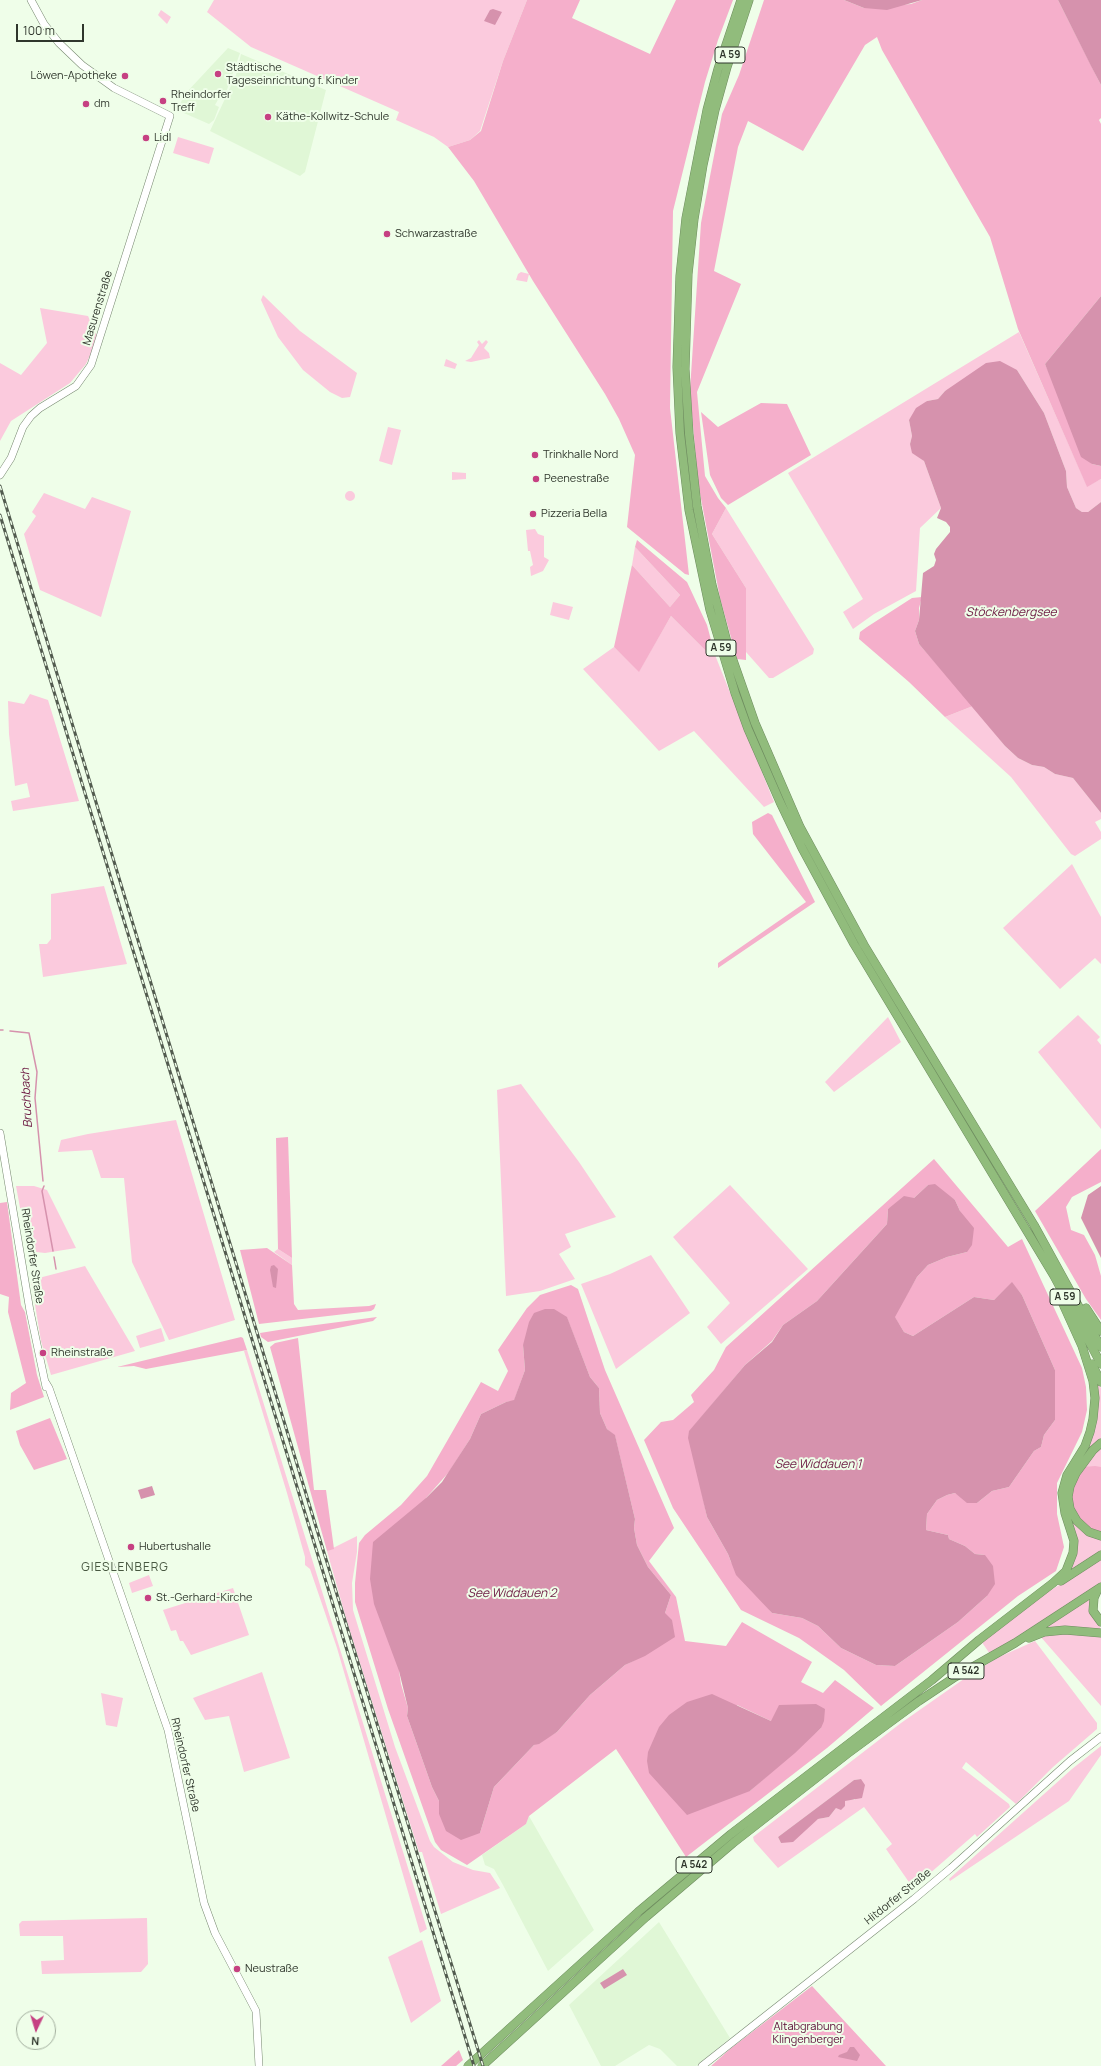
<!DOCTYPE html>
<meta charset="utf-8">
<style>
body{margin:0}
#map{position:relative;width:1101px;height:2066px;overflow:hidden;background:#effee9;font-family:Manrope,sans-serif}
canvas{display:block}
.north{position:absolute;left:16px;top:2010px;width:40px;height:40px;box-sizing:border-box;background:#effee9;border:1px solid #a2ae9d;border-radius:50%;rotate:184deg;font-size:11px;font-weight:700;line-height:16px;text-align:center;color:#2f362c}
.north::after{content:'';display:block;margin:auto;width:14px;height:18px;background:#c64082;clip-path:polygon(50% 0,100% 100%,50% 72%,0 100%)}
.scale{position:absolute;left:16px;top:24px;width:68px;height:18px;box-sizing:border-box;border:2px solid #2f362c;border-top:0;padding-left:5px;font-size:12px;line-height:14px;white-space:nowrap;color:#2f362c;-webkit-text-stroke:3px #effee9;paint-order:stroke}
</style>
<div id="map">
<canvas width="1101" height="2066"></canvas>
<div class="north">N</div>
<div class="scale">100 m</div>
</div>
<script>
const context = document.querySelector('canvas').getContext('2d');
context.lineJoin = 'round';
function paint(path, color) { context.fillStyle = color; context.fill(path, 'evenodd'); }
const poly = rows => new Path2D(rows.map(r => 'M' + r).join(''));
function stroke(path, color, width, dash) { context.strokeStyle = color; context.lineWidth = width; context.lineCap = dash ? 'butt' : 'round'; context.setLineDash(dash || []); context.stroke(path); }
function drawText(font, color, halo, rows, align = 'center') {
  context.font = font + ' Manrope,sans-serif'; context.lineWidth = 4; context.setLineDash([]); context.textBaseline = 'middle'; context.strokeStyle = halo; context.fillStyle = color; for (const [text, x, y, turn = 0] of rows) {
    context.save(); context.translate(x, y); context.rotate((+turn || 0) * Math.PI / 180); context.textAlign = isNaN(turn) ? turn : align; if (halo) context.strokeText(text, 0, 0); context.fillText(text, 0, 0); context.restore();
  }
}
const built = poly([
 [228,48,240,53,224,98,220,96,215,105,219,107,214,120,209,124,177,110,185,94],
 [241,54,326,90,305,172,300,176,210,131,236,75],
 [529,1816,594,1930,548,1971,503,1885,494,1869,485,1865,482,1855,526,1824],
 [659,1922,730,2038,696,2066,677,2066,660,2049,649,2045,615,2066,601,2066,569,2005]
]);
const green = poly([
 [214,0,527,0,503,61,480,131,470,140,448,147,434,137,396,120,399,112,251,47,207,12],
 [161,10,171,17,167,24,158,15],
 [178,137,214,148,209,164,173,153],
 [521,272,529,274,527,282,516,280,518,274],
 [263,295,300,331,357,373,350,397,342,398,330,392,303,370,278,337,261,300],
 [40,308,88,316,98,338,86,364,70,383,11,421,0,441,0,363,21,375,47,343],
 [1019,332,1087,486,1101,479,1101,502,1088,512,1082,512,1076,508,1067,487,1066,471,1044,413,1017,370,945,391,938,399,927,401,909,420,912,436,910,444,924,461,941,508,920,528,916,591,874,614,853,629,843,612,863,599,788,473],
 [479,340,482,344,486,340,488,342,484,348,489,353,490,358,471,362,465,361,471,358,479,345,477,342],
 [446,359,457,364,455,369,444,366],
 [388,427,401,430,392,465,379,461],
 [452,472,466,473,466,479,452,480],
 '345 496a5 5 0 1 1 10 0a5 5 0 1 1-10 0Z',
 [44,493,85,509,92,497,131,511,101,617,40,590,24,534,36,516,32,512],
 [726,508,814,649,813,654,773,678,769,678,746,652,746,588,712,534],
 [535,529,538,534,544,536,544,557,549,560,543,571,531,576,530,567,533,565,530,551,528,551,526,530],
 [635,547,680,595,670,607,632,565],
 [553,602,573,607,569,620,550,615],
 [671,616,709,654,715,655,774,802,764,807,694,731,659,751,583,669,614,647,639,671],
 [30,694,48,700,79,801,13,811,11,801,30,797,27,783,15,786,9,734,8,701,24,704],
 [973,706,1005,746,1018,758,1032,765,1044,767,1055,774,1073,778,1101,813,1101,819,1095,822,1101,832,1101,839,1075,856,1071,854,1011,777,945,717],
 [1072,864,1101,917,1101,964,1095,958,1060,989,1003,928],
 [104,886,127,964,43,977,39,944,47,944,51,939,51,894],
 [1078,1015,1100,1037,1097,1040,1101,1045,1101,1129,1038,1052],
 [888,1017,901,1042,834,1092,825,1082],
 [521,1084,579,1162,616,1217,565,1234,571,1247,559,1254,575,1279,540,1291,506,1296,497,1090],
 [176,1120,235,1320,169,1340,132,1262,124,1178,101,1178,92,1150,58,1152,61,1140,88,1134],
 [730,1185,808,1269,721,1344,707,1327,730,1303,673,1237],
 [16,1186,34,1186,47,1190,76,1248,45,1253,28,1251],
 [278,1249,292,1258,292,1265,274,1252],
 [651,1255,690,1313,616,1369,581,1284,610,1274],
 [85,1266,135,1351,51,1375,41,1341,31,1280],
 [161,1328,165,1341,140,1348,136,1336],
 [247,1350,427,1929,420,1933,337,1648,310,1569,305,1565,305,1557,287,1493,244,1351],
 [1095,1377,1101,1388,1101,1440,1083,1457,1101,1539,1101,1553,1068,1574,1074,1558,1065,1508,1085,1449],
 [1101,1445,1101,1467,1083,1467],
 [357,1536,357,1552,352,1583,353,1610,395,1747,430,1841,434,1847,453,1862,473,1870,490,1873,500,1888,441,1914,422,1852,419,1852,346,1618,327,1551],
 [1101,1559,1101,1583,990,1654,981,1641,1043,1595],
 [149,1575,153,1586,132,1593,129,1583],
 [233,1588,249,1635,191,1655,183,1641,180,1641,176,1630,171,1631,163,1610],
 [1093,1593,1101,1631,1038,1632],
 [1055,1633,1101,1635,1101,1706,1040,1636],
 [1035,1641,1097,1723,1097,1729,1053,1767,1016,1804,966,1762,962,1768,1009,1804,1010,1807,977,1837,975,1834,913,1888,886,1849,892,1844,864,1807,778,1868,754,1841,753,1837,901,1723,971,1674,999,1657],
 [861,1779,855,1800,850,1799,844,1801,845,1806,836,1808,829,1817,818,1819,781,1843,778,1837,854,1780],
 [262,1672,290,1758,244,1772,229,1716,205,1720,193,1698],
 [101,1693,123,1698,117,1727,106,1725],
 [1101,1746,1101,1755,1069,1801,950,1881,949,1879,1072,1769],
 [147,1918,148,1964,141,1972,42,1974,41,1961,64,1960,63,1936,20,1936,19,1924,22,1921],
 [422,1940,441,2001,411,2023,388,1957]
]);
const forest = poly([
 [527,0,580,0,572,18,650,54,676,0,733,0,718,40,705,82,673,211,670,408,689,575,685,574,627,527,635,455,619,419,605,394,533,281,474,181,448,147,470,140,481,131,503,61],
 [764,0,844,0,864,8,911,4,922,0,1058,0,1101,85,1101,118,1099,120,1101,124,1101,296,1045,364,1092,464,1101,466,1101,479,1087,487,1018,329,990,237,882,50,877,37,865,45,803,151,748,121,738,147,714,271,741,284,697,392,705,476,718,498,726,508,712,534,746,588,746,660,737,659,720,598,698,483,690,390,701,223,722,114,739,75],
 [761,403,787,404,811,455,728,505,721,498,710,475,701,412,718,427],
 [637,540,687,582,707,625,715,655,709,654,671,616,639,672,614,647,632,565,670,607,680,595,635,547],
 [922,597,919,608,919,620,915,631,919,644,973,706,945,717,909,682,859,639,860,632,867,627,912,598],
 [768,813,772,815,815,902,718,968,718,963,806,902,753,834,752,822],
 [288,1137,292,1258,278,1249,276,1138],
 [1101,1149,1101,1182,1072,1197,1066,1207,1071,1230,1084,1235,1095,1255,1101,1276,1101,1320,1086,1299,1035,1211],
 [934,1159,1008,1247,1022,1239,1082,1368,1086,1387,1087,1410,1082,1432,1057,1483,1057,1514,1064,1547,1056,1571,1018,1596,881,1706,844,1670,799,1638,741,1610,673,1508,644,1440,661,1422,673,1420,694,1402,691,1395,714,1370,726,1347],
 [928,1185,955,1200,960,1211,967,1252,947,1257,928,1265,917,1277,894,1316,904,1332,913,1336,974,1297,994,1300,1012,1283,1022,1295,1055,1370,1055,1420,1044,1435,1041,1447,1034,1451,1009,1487,992,1491,977,1503,955,1493,947,1495,937,1500,927,1514,926,1530,948,1535,949,1539,965,1546,975,1554,985,1555,987,1596,958,1622,895,1666,876,1665,841,1648,818,1626,802,1618,772,1613,731,1562,728,1554,707,1517,689,1432,745,1365,772,1341,783,1325,817,1301,887,1224,888,1209,914,1198],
 [7,1202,21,1305,25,1312,37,1375,44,1397,10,1410,11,1393,26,1383,8,1312,9,1297,0,1294,0,1203],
 [267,1248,292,1265,294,1304,298,1310,369,1306,376,1304,374,1309,371,1311,259,1324,240,1250],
 [571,1285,578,1289,605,1370,674,1528,649,1561,676,1597,685,1641,726,1646,742,1622,812,1662,801,1682,823,1693,835,1680,874,1708,827,1748,686,1857,616,1749,529,1816,526,1824,467,1865,441,1850,435,1842,388,1709,355,1602,355,1583,359,1543,365,1535,401,1505,427,1476,481,1382,498,1391,508,1371,498,1350,527,1308,540,1295],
 [567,1318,590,1377,599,1388,600,1413,607,1429,615,1436,635,1519,634,1528,637,1545,648,1567,671,1595,665,1613,635,1660,625,1665,590,1695,557,1732,534,1745,494,1787,480,1833,439,1814,439,1801,432,1787,407,1716,408,1708,401,1684,399,1671,426,1498,449,1472,470,1439,481,1414,506,1402,514,1401,525,1370,523,1345],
 [737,1705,771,1721,821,1728,750,1791],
 [377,1317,373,1321,268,1342,261,1337,260,1333,285,1329],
 [241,1337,243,1338,247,1350,146,1369,134,1366,117,1367],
 [298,1338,314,1490,326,1490,334,1549,327,1551,270,1347,275,1343],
 [50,1418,67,1459,34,1470,20,1445,16,1431],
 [1095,1466,1101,1467,1101,1534,1094,1532,1073,1512,1070,1495,1083,1467],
 [812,1986,886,2066,711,2066,730,2049],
 [459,2050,463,2060,456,2066,441,2066]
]);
const water = poly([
 [844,0,922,0,887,10,864,8],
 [1058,0,1101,0,1101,85,1091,66],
 [493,9,502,12,495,25,484,21,490,10],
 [1101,296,1101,466,1092,464,1081,457,1045,364],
 [1000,361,1017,370,1044,413,1066,471,1067,487,1076,508,1082,512,1088,512,1101,502,1101,813,1073,778,1055,774,1044,767,1032,765,1018,758,1005,746,919,644,915,631,919,620,923,573,934,566,936,560,934,554,936,549,950,532,950,527,946,522,937,518,941,508,924,461,912,453,910,444,912,436,909,420,916,408,927,401,938,399,945,391,986,363],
 [935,1184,955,1200,960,1211,974,1228,972,1245,967,1252,947,1257,928,1265,917,1277,895,1317,904,1332,913,1336,974,1297,994,1300,1012,1282,1022,1295,1055,1370,1055,1420,1044,1435,1041,1447,1034,1451,1009,1487,992,1491,977,1503,967,1503,955,1493,947,1495,937,1500,927,1514,926,1530,948,1535,949,1539,965,1546,975,1554,985,1555,993,1566,995,1584,987,1596,958,1622,895,1666,876,1665,841,1648,818,1626,802,1618,772,1613,736,1575,728,1554,707,1517,688,1438,689,1431,745,1365,772,1342,783,1325,817,1301,887,1224,888,1209,904,1196,914,1198,928,1185],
 [1101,1186,1101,1258,1081,1218,1088,1195],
 [274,1265,278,1269,276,1288,273,1287,270,1270,271,1266],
 [545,1309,554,1309,567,1317,590,1377,599,1388,600,1413,607,1429,615,1435,635,1519,634,1528,637,1545,648,1567,671,1595,665,1613,672,1620,675,1637,645,1656,625,1665,590,1695,557,1732,539,1744,534,1745,494,1787,480,1833,461,1840,446,1831,439,1814,439,1801,432,1787,407,1716,408,1708,399,1671,374,1604,370,1579,373,1542,426,1498,442,1482,470,1439,481,1414,506,1402,514,1400,525,1370,523,1345,529,1322,534,1313],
 [152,1486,155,1495,141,1499,138,1490],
 [712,1694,771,1721,779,1705,816,1704,825,1709,824,1721,821,1728,795,1753,750,1791,687,1815,649,1773,647,1761,648,1752,659,1727,669,1715,687,1702],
 [861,1779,865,1785,862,1798,845,1801,845,1806,841,1810,836,1808,829,1817,818,1819,793,1842,781,1843,778,1837,854,1780],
 [623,1969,627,1975,604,1989,600,1983],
 [850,2047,854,2047,860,2055,857,2061,838,2057,839,2055,847,2052]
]);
const stream = poly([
 [0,1030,3,1030],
 [10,1031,29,1033,37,1072,35,1098,43,1181],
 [44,1186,42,1191,53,1251],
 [54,1257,56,1269]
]);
const secondary = poly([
 [0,475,11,458,23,427,31,416,40,408,76,386,91,365,170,116,114,88,82,65,59,43,44,24,31,0],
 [0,1133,30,1311,46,1387],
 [46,1383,49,1388,168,1730,204,1903,215,1933,256,2011,259,2066],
 [702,2066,914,1899,951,1868,1070,1761,1101,1737]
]);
const highway = poly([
 [741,0,718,69,707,110,686,218,680,276,677,367,680,433,689,510,710,610,735,693,748,729,780,802,802,848,854,944,1054,1276,1101,1364],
 [749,0,727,67,715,110,703,165,694,219,688,274,685,369,689,434,697,506,712,585,728,646,755,723,800,827,864,945,1034,1225,1101,1347],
 [1086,1308,1101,1331],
 [1092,1364,1101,1382],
 [1101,1443,1093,1450,1076,1473,1070,1486,1068,1497,1070,1509,1077,1521,1089,1532,1101,1536],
 [1061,1581,1101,1555],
 [1098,1589,1094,1598,1093,1611,1101,1622],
 [1029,1638,1044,1632,1065,1630,1101,1633],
 [468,2066,638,1912,731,1834,932,1680,979,1640,1053,1583,1066,1571,1073,1553,1074,1541,1065,1513,1062,1493,1067,1475,1085,1446,1090,1432,1093,1419,1095,1398,1093,1381,1082,1346,1058,1293],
 [482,2066,646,1917,733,1843,847,1754,919,1701,955,1677,1015,1643,1101,1587]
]);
const rail = poly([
 [0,486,317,1530,483,2066],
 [0,515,474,2066]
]);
const markers = [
 [218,74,4,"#c64082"],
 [125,76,4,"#c64082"],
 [163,101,4,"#c64082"],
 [86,104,4,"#c64082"],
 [268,117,4,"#c64082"],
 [146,138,4,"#c64082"],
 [387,234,4,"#c64082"],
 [535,455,4,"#c64082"],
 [536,479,4,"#c64082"],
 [533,514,4,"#c64082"],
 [43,1353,4,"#c64082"],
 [131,1547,4,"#c64082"],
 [148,1598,4,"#c64082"],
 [237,1969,4,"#c64082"]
];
const shields = [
 [730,55,30],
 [721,648,30],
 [1065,1297,30],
 [966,1671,36],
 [694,1865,36]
];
const shieldNames = [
 ["A 59",730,55],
 ["A 59",721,648],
 ["A 59",1065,1297],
 ["A 542",966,1671],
 ["A 542",694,1865]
];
const poiNames = [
 ["Städtische",226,68],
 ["Tageseinrichtung f. Kinder",226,81],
 ["Löwen-Apotheke",117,76,"right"],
 ["Rheindorfer",171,95],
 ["Treff",171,108],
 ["dm",94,104],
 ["Käthe-Kollwitz-Schule",276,117],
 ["Lidl",154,138],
 ["Schwarzastraße",395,234],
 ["Trinkhalle Nord",543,455],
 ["Peenestraße",544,479],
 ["Pizzeria Bella",541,514],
 ["Rheinstraße",51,1353],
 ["Hubertushalle",139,1547],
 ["St.-Gerhard-Kirche",156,1598],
 ["Neustraße",245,1969]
];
const streetNames = [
 ["Masurenstraße",98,308,-73],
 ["Rheindorfer Straße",32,1256,81],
 ["Rheindorfer Straße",185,1765,77],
 ["Hitdorfer Straße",898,1897,-39]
];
const parkNames = [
 ["Altabgrabung",808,2027],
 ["Klingenberger",808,2040]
];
const waterNames = [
 ["Stöckenbergsee",1011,613],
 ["Bruchbach",27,1098,-93],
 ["See Widdauen 1",818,1465],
 ["See Widdauen 2",512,1594]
];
const neighbourhoodNames = [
 ["GIESLENBERG",125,1568]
];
paint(built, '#e0f7d6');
paint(green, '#fbcadd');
paint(forest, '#f5afcb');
paint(water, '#d692ad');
stroke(stream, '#d692ad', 1.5);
stroke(secondary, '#778870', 8);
stroke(highway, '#6f8d60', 9);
stroke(secondary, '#fff', 7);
stroke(highway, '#91bc7c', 8);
stroke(rail, '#525b4f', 3);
stroke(rail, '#effee9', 1.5, [4.5]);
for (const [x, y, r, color] of markers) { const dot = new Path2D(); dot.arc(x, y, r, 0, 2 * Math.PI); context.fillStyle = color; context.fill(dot); stroke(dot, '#effee9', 1.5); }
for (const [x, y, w] of shields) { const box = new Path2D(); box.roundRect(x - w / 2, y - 8, w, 16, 3); context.fillStyle = '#effee9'; context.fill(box); stroke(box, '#2f362c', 1); }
drawText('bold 10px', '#2f362c', null, shieldNames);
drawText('11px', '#2f362c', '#effee9', poiNames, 'left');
drawText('11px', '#2f362c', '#effee9', streetNames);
drawText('11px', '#5b0a36', '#effee9', parkNames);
drawText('italic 12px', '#702047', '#effee9', waterNames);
context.letterSpacing = '1px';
drawText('12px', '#475740', '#effee9', neighbourhoodNames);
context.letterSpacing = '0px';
</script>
